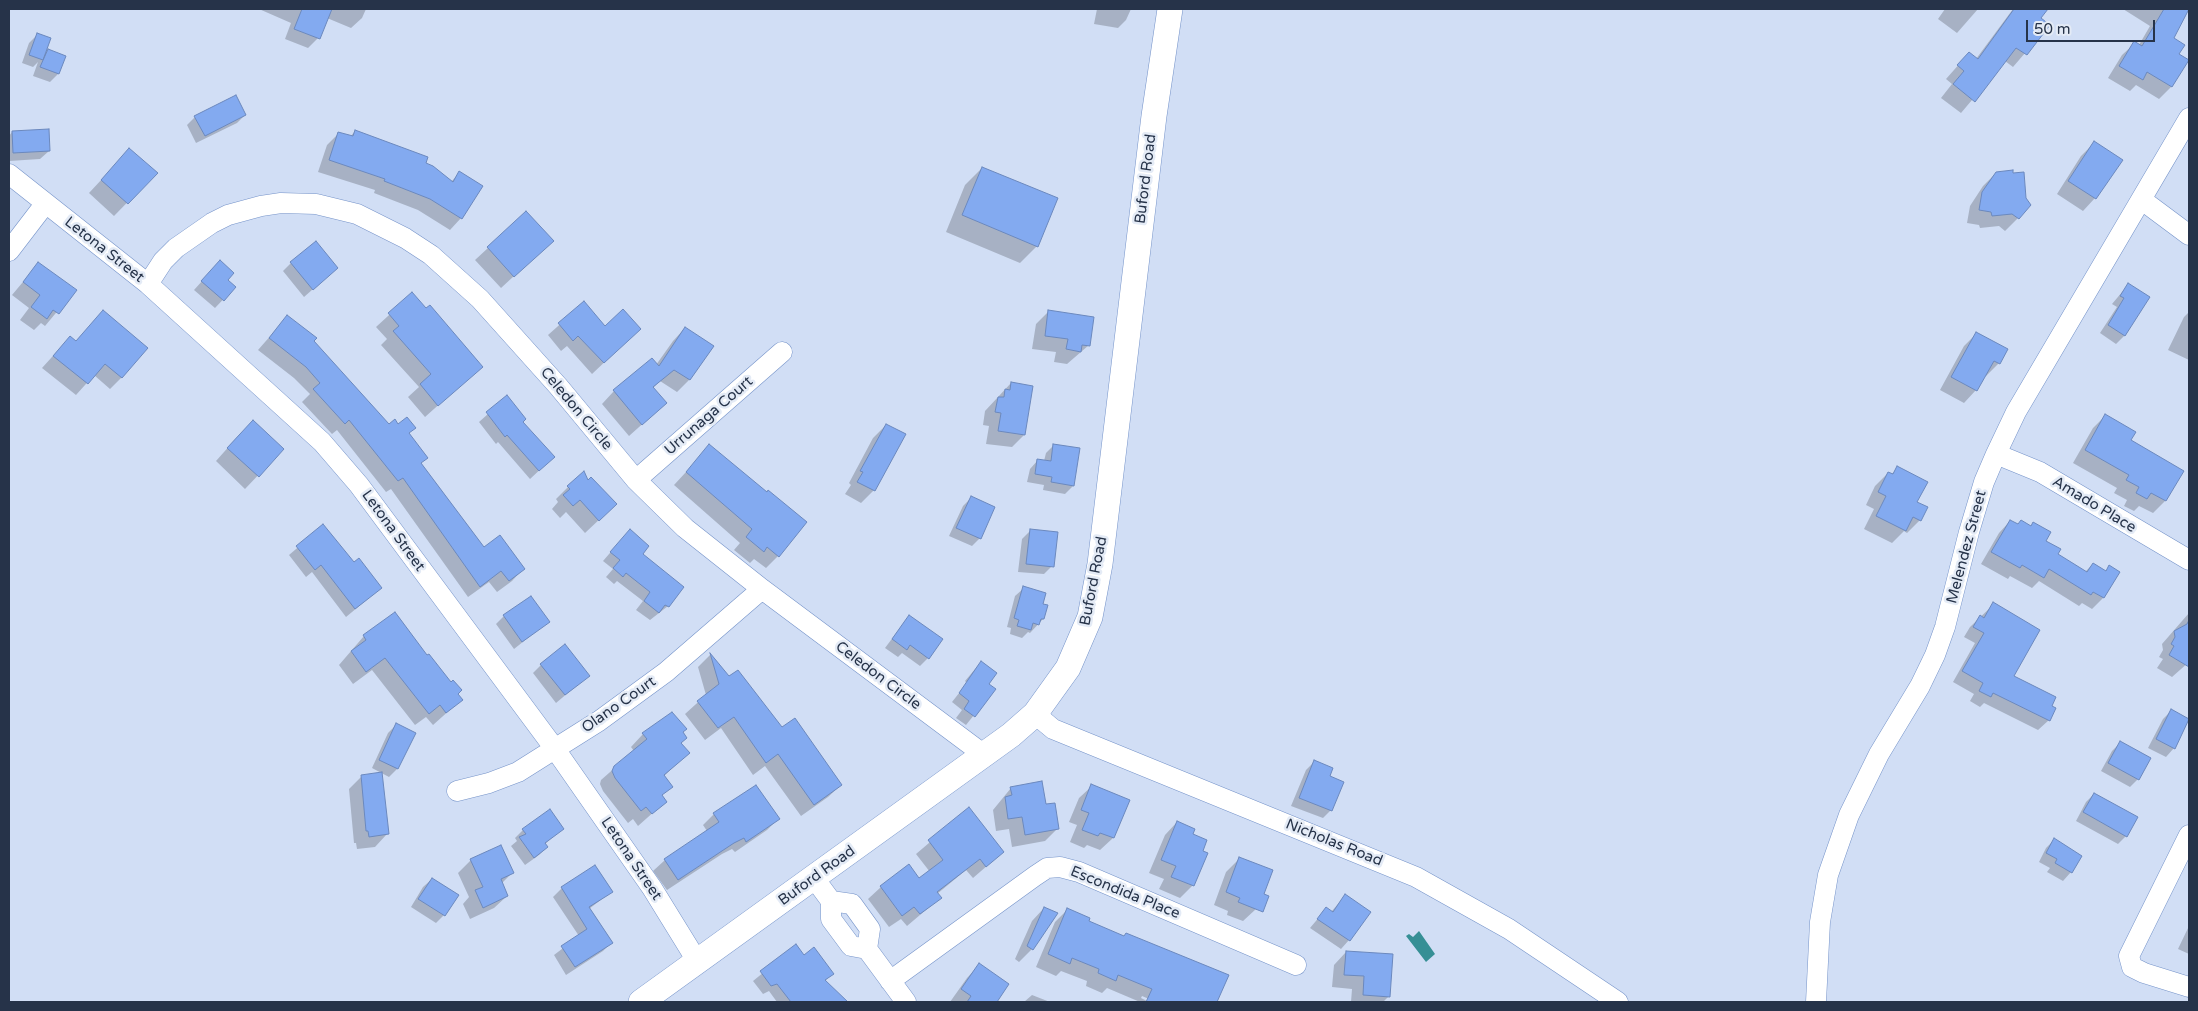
<!DOCTYPE html>
<style>
body{margin:0}
#map{position:relative;width:2198px;height:1011px;overflow:hidden;background:#d1def5;font-family:"Varela Round",sans-serif}
canvas{display:block}
.frame{position:absolute;inset:0;border:10px solid #263349;pointer-events:none}
.scale{position:absolute;left:2026px;top:20px;width:129px;height:22px;box-sizing:border-box;border:2px solid #263349;border-top:0;padding-left:6px;font-size:15px;line-height:18px;white-space:nowrap;color:#263349;-webkit-text-stroke:4px #e4ebf6;paint-order:stroke}
</style>
<div id="map">
<canvas width="2198" height="1011"></canvas>
<div class="frame"></div>
<div class="scale">50 m</div>
</div>
<script>
const context = document.querySelector('canvas').getContext('2d');
context.lineJoin = 'round';
function paint(path, color) { context.fillStyle = color; context.fill(path, 'evenodd'); }
const poly = rows => new Path2D(rows.map(r => 'M' + r).join(''));
function stroke(path, color, width, dash) { context.strokeStyle = color; context.lineWidth = width; context.lineCap = dash ? 'butt' : 'round'; context.setLineDash(dash || []); context.stroke(path); }
function drawText(font, color, halo, rows, align = 'center') {
  context.font = font + ' "Varela Round",sans-serif'; context.lineWidth = 5; context.setLineDash([]); context.textBaseline = 'middle'; context.strokeStyle = halo; context.fillStyle = color; for (const [text, x, y, turn = 0] of rows) {
    context.save(); context.translate(x, y); context.rotate((+turn || 0) * Math.PI / 180); context.textAlign = isNaN(turn) ? turn : align; if (halo) context.strokeText(text, 0, 0); context.fillText(text, 0, 0); context.restore();
  }
}
const water = poly([
 [1419,931,1435,954,1426,962,1406,936,1409,934,1413,937]
]);
const shadow = poly([
 [259,9,366,9,362,18,351,28,327,18,318,38,308,48,285,39,291,23],
 [1097,9,1131,9,1126,20,1118,28,1094,24],
 [1945,9,1978,9,1957,33,1938,19],
 [2013,9,2037,9,2043,13,2040,18,2049,25,2013,67,2005,61,1961,113,1941,98,1952,84,1946,79,1969,53,1976,59],
 [2123,9,2189,9,2172,38,2178,54,2187,60,2171,87,2159,99,2136,85,2130,91,2108,78,2122,55,2135,43,2139,45,2150,26],
 [38,34,43,55,48,50,64,56,58,74,50,82,33,76,38,62,33,67,22,63,29,43],
 [245,115,237,123,196,143,187,125,195,117],
 [355,131,424,164,451,182,459,173,461,218,450,230,418,210,374,193,375,190,318,172,327,145,339,133,350,137],
 [12,132,49,151,40,159,9,161,9,136],
 [2094,143,2095,198,2083,211,2057,194,2081,156],
 [129,150,156,173,114,216,89,193],
 [982,168,1037,246,1020,263,946,232,965,185],
 [1996,173,2023,173,2018,218,2005,231,1999,226,1980,228,1979,225,1967,223,1970,206,1983,186],
 [488,248,539,253,501,288,475,260],
 [291,263,337,268,304,297,283,271],
 [38,264,75,290,45,326,41,323,34,330,20,320,29,308,12,295],
 [212,270,235,287,215,308,194,290],
 [2128,285,2125,335,2116,344,2100,333,2117,307,2112,304],
 [412,294,481,367,425,417,408,397,419,387,381,345,387,339,376,327],
 [584,303,605,328,628,340,592,374,567,346,561,351,548,335],
 [103,311,122,377,110,389,94,375,76,395,42,368,70,337,75,342],
 [1048,312,1089,345,1067,364,1054,362,1056,352,1032,349,1036,324],
 [2189,312,2189,360,2168,350,2184,317],
 [287,317,313,341,389,426,398,426,408,434,420,464,483,548,523,569,512,581,497,592,489,582,468,597,391,489,386,492,337,430,332,434,302,402,310,394,294,378,258,350],
 [685,328,713,347,689,380,677,392,660,381,653,388,666,403,629,436,602,404,614,391,656,365,673,341],
 [1976,334,1999,363,1986,376,1985,375,1976,390,1964,403,1940,390,1964,346],
 [1011,383,1024,435,1012,447,986,444,989,426,983,425,985,411],
 [507,397,545,465,530,479,498,442,496,444,479,422],
 [2105,416,2130,441,2182,471,2165,501,2153,513,2139,506,2134,511,2124,506,2127,500,2114,493,2117,488,2073,463,2093,428],
 [886,425,874,490,861,503,845,494,851,485,849,483,873,438],
 [240,434,283,449,245,489,216,461],
 [1054,445,1073,486,1065,494,1043,490,1044,485,1027,482,1030,469,1038,460,1044,461,1046,453],
 [710,446,778,556,766,568,754,559,750,563,734,550,740,543,674,485],
 [1897,468,1915,503,1920,520,1907,533,1904,531,1892,543,1864,529,1874,509,1866,505,1875,486,1888,473,1891,475],
 [568,487,602,517,585,533,566,512,560,518,552,509,558,502,556,499],
 [971,498,980,538,972,546,949,536,963,506],
 [2010,521,2017,525,2030,527,2033,524,2056,554,2085,572,2093,564,2105,572,2109,567,2103,598,2092,609,2082,603,2079,606,2039,581,2032,588,2010,576,2008,579,1981,564,1999,533],
 [323,526,354,564,381,588,346,617,312,572,306,577,289,555],
 [1030,531,1052,566,1044,574,1018,572,1022,539],
 [622,539,683,587,668,606,650,620,636,610,643,601,617,581,614,584,606,577,613,569,603,561],
 [1024,588,1041,604,1043,619,1030,633,1028,632,1022,638,1010,634,1011,628,1007,627,1015,596],
 [1994,604,2012,677,2050,706,2049,720,2038,730,1984,703,1980,707,1970,701,1974,694,1953,682,1975,643,1964,637,1970,627],
 [2189,613,2189,662,2172,677,2157,668,2163,659,2159,657,2163,650,2162,644],
 [504,616,548,622,514,649,496,624],
 [909,616,928,658,920,666,902,653,898,657,885,648],
 [364,636,456,694,461,700,433,725,426,717,415,725,372,670,353,684,339,665],
 [710,655,729,678,841,785,828,797,801,816,765,766,753,775,721,728,705,740,685,714,706,695,698,667],
 [981,662,987,684,994,690,966,725,956,718,962,710,952,702,967,683,965,681],
 [541,665,588,676,556,703,533,673],
 [2171,711,2189,720,2174,748,2166,757,2148,748,2163,719],
 [396,725,414,734,397,769,389,777,372,768,388,733],
 [682,732,680,743,688,753,663,777,671,787,661,796,665,802,638,826,633,819,628,823,603,791,600,784,601,780,634,751,631,747,643,734],
 [2120,743,2138,779,2130,787,2101,771,2112,751],
 [1314,762,1328,777,1331,810,1323,818,1291,806,1306,770],
 [362,776,387,834,375,847,357,849,356,843,354,843,349,789],
 [1092,786,1128,801,1113,838,1100,850,1087,845,1084,848,1070,842,1077,825,1069,822,1079,798],
 [1011,788,1045,806,1058,828,1045,841,1012,847,1009,829,996,831,993,810],
 [2094,794,2126,836,2118,844,2076,821,2086,802],
 [969,809,1003,852,973,878,966,870,937,894,940,898,907,926,901,919,889,927,868,899,881,887,919,879,930,872,916,854],
 [714,814,778,819,767,830,735,852,732,849,722,854,667,890,653,871,665,860,707,831,703,825],
 [1177,822,1192,835,1193,885,1180,898,1159,889,1164,879,1149,873,1165,835],
 [563,828,545,844,547,847,539,855,525,865,511,846,517,841,515,838,523,830],
 [2054,840,2071,872,2063,881,2047,872,2050,868,2039,862,2046,848],
 [1239,859,1256,909,1243,921,1227,915,1228,911,1214,905,1226,872],
 [471,860,513,872,501,884,507,896,494,908,470,919,463,904,469,897,458,873],
 [595,867,611,892,589,909,611,943,603,951,566,975,554,955,579,936,553,897,562,888],
 [432,879,444,915,436,923,411,907,423,887],
 [1345,896,1349,940,1341,949,1310,928,1326,909,1331,912],
 [1044,908,1032,949,1019,962,1015,959,1032,921],
 [1068,909,1087,921,1124,937,1227,975,1216,1002,1156,1002,1142,996,1141,998,1149,1002,1140,1002,1107,988,1102,993,1086,986,1087,981,1061,971,1056,976,1036,967,1055,922],
 [2189,926,2189,954,2178,949],
 [796,946,804,956,833,973,825,981,846,1002,777,1002,769,991,763,994,753,981],
 [1346,952,1389,996,1383,1002,1351,1002,1352,989,1332,987,1334,965],
 [979,965,1007,984,995,1002,950,1002,967,978],
 [1032,995,1050,1002,1024,1002]
]);
const building = poly([
 [302,9,332,9,320,39,294,29,302,9],
 [2014,9,2048,9,2041,18,2050,25,2027,55,2016,48,1975,102,1953,84,1964,71,1957,65,1969,52,1978,59,2014,9],
 [2164,9,2189,9,2174,38,2185,45,2179,54,2189,60,2172,87,2147,72,2143,80,2119,66,2134,41,2142,46,2164,9],
 [37,33,51,38,43,60,29,55,37,33],
 [48,49,66,56,59,74,40,67,48,49],
 [236,95,246,115,205,136,194,116,236,95],
 [49,129,50,151,13,153,12,131,49,129],
 [355,130,428,157,426,163,433,166,453,182,459,171,483,186,462,219,430,199,384,181,385,179,329,160,338,132,353,136,355,130],
 [2094,141,2123,160,2096,199,2068,181,2094,141],
 [129,148,158,173,128,204,101,180,129,148],
 [982,167,1058,198,1038,247,962,215,982,167],
 [2013,170,2013,173,2024,172,2026,198,2031,205,2019,219,2012,214,1992,216,1991,212,1979,210,1982,192,1996,172,2013,170],
 [526,211,554,241,514,277,487,247,526,211],
 [316,241,338,268,313,290,290,262,316,241],
 [220,260,234,273,228,280,236,287,224,301,201,281,220,260],
 [38,262,77,290,59,314,53,310,47,319,31,307,40,295,23,282,38,262],
 [2128,283,2150,297,2125,336,2108,325,2124,298,2120,296,2128,283],
 [412,292,426,308,430,305,483,367,438,406,420,384,431,374,393,331,399,326,388,313,412,292],
 [584,301,605,326,623,309,641,329,604,363,578,336,573,341,558,323,584,301],
 [103,310,148,348,122,378,105,364,88,384,53,356,70,336,76,341,103,310],
 [1048,310,1094,317,1090,346,1082,345,1081,352,1066,349,1068,339,1045,336,1048,310],
 [287,315,317,338,314,341,389,424,395,419,398,424,407,417,416,428,409,433,428,458,421,463,484,547,500,535,525,569,509,581,501,571,480,587,403,478,398,481,349,420,345,424,313,389,320,383,306,367,269,338,287,315],
 [685,327,714,346,690,380,674,370,653,387,667,403,642,425,613,390,652,358,659,366,685,327],
 [1976,332,2008,349,2000,364,1994,361,1977,391,1951,377,1976,332],
 [1011,382,1033,386,1025,435,998,431,1001,413,995,412,998,397,1004,397,1005,389,1010,390,1011,382],
 [507,395,526,419,523,422,555,457,539,471,507,435,505,437,486,412,507,395],
 [2105,414,2136,432,2131,440,2184,471,2166,501,2151,493,2147,499,2136,493,2139,487,2126,480,2129,475,2085,450,2105,414],
 [253,420,284,449,259,477,227,448,253,420],
 [886,424,906,434,875,491,857,482,863,472,860,471,886,424],
 [709,444,767,492,768,490,807,522,779,557,767,547,764,552,746,537,752,529,686,472,709,444],
 [1053,444,1080,448,1074,486,1051,482,1052,477,1035,474,1037,459,1051,461,1053,444],
 [1897,466,1928,482,1917,502,1928,507,1921,521,1913,517,1906,531,1876,516,1886,496,1878,492,1888,472,1893,474,1897,466],
 [584,471,588,480,591,477,617,504,599,521,580,500,573,506,563,495,570,489,567,486,584,471],
 [971,496,995,507,981,539,956,528,971,496],
 [2010,520,2018,524,2021,520,2031,526,2033,522,2051,532,2046,541,2061,549,2058,554,2087,572,2093,563,2106,571,2109,565,2120,572,2104,598,2093,592,2091,595,2049,569,2044,578,2022,565,2020,568,1991,552,2010,520],
 [323,524,354,562,359,558,382,588,355,609,321,565,315,570,296,546,323,524],
 [630,529,649,546,643,554,684,587,669,607,665,605,659,613,644,601,650,592,626,573,623,577,613,568,620,560,610,552,630,529],
 [1030,529,1058,532,1054,567,1026,564,1030,529],
 [1023,586,1046,593,1043,604,1048,605,1044,619,1041,619,1039,625,1033,623,1031,630,1017,626,1019,620,1014,618,1023,586],
 [531,596,550,622,522,642,503,615,531,596],
 [1993,602,2040,630,2014,676,2056,697,2052,706,2056,708,2050,721,1993,693,1991,697,1979,691,1983,683,1962,671,1984,633,1973,627,1980,615,1984,618,1993,602],
 [395,612,427,655,429,654,451,682,453,680,462,690,458,694,463,700,446,713,440,705,429,714,385,658,366,672,351,651,366,640,363,635,395,612],
 [909,615,943,639,929,659,910,645,907,650,892,639,909,615],
 [2189,620,2189,667,2169,655,2174,646,2171,644,2175,637,2174,631,2187,624,2189,620],
 [565,644,590,676,565,695,540,664,565,644],
 [710,653,729,676,738,670,782,727,795,718,842,785,814,805,778,754,766,763,734,717,718,728,697,701,719,684,710,653],
 [981,661,997,673,989,684,996,689,975,717,964,709,969,701,959,693,981,661],
 [2171,709,2189,719,2175,749,2156,739,2171,709],
 [672,712,687,729,683,732,687,738,681,743,690,753,664,775,673,787,662,795,667,802,652,814,646,807,641,811,615,778,612,771,614,766,647,739,642,733,672,712],
 [396,723,416,733,398,769,379,760,396,723],
 [2120,741,2151,758,2139,780,2108,763,2120,741],
 [1314,760,1333,768,1330,776,1344,782,1332,811,1299,798,1314,760],
 [382,772,389,834,369,837,368,831,366,831,361,775,382,772],
 [1042,781,1046,804,1055,803,1059,829,1025,835,1022,817,1008,819,1005,797,1012,795,1010,787,1042,781],
 [1091,784,1130,800,1114,838,1100,833,1098,836,1082,830,1089,813,1081,810,1091,784],
 [756,785,780,819,746,842,744,838,734,843,678,880,664,859,719,822,713,813,756,785],
 [2094,793,2138,817,2127,837,2083,812,2094,793],
 [969,807,1004,852,986,867,980,859,937,892,942,898,920,914,914,907,902,916,880,886,909,864,919,878,943,860,928,840,969,807],
 [550,809,564,829,545,843,548,847,534,858,519,837,526,834,522,829,550,809],
 [1177,821,1195,829,1193,834,1207,840,1203,851,1208,853,1194,886,1171,877,1176,866,1161,860,1177,821],
 [2054,838,2082,856,2072,873,2055,863,2057,859,2046,853,2054,838],
 [501,845,514,873,501,879,508,896,483,908,475,890,483,887,470,859,501,845],
 [1239,857,1273,870,1264,894,1269,896,1263,912,1238,902,1240,898,1226,892,1239,857],
 [595,865,613,892,589,907,613,943,575,967,561,946,587,929,561,887,595,865],
 [432,878,459,895,445,916,418,899,432,878],
 [1345,894,1371,912,1350,941,1317,919,1326,907,1333,912,1345,894],
 [1044,907,1058,913,1033,950,1027,946,1044,907],
 [1067,908,1090,918,1089,921,1124,936,1126,933,1229,975,1217,1002,1146,1002,1152,989,1118,975,1116,981,1098,973,1099,969,1072,958,1070,964,1048,954,1067,908],
 [796,944,804,955,814,947,834,974,825,980,848,1002,791,1002,777,984,771,986,760,971,796,944],
 [1346,951,1393,954,1390,997,1363,995,1364,976,1344,975,1346,951],
 [979,963,1009,984,997,1002,967,1002,971,996,961,989,979,963]
]);
const minor = poly([
 [9,174,148,284,322,442,359,485,555,749,652,888,697,961],
 [2142,200,2189,235],
 [9,251,45,204],
 [148,284,163,261,176,248,212,223,228,215,261,206,281,203,316,204,357,214,405,238,431,255,480,299,558,386,636,480,685,528,762,589,983,754],
 [1996,454,2040,472,2189,560],
 [636,480,782,352],
 [1035,714,1053,729,1416,877,1509,929,1618,1002],
 [457,791,489,783,518,772,599,721,666,672,762,589],
 [2189,835,2129,956,2132,967,2144,973,2189,987],
 [814,878,831,901,831,919,851,946,867,949,906,1002],
 [831,901,852,904,870,929,867,949],
 [890,981,1035,876,1047,868,1060,867,1079,872,1296,965],
 [1816,1002,1820,922,1828,875,1849,815,1879,754,1920,686,1935,655,1945,627,1969,532,1984,482,1996,454,2016,412,2189,118]
]);
const tertiary = poly([
 [641,1002,1011,735,1035,714,1068,668,1090,617,1100,564,1154,116,1170,9]
]);
const streetNames = [
 ["Buford Road",1146,179,-83],
 ["Letona Street",104,250,38],
 ["Celedon Circle",576,409,50],
 ["Urrunaga Court",709,416,-41],
 ["Amado Place",2094,505,31],
 ["Letona Street",393,531,54],
 ["Melendez Street",1967,547,-75],
 ["Buford Road",1094,581,-79],
 ["Celedon Circle",878,676,37],
 ["Olano Court",619,705,-35],
 ["Nicholas Road",1334,843,22],
 ["Letona Street",631,859,56],
 ["Buford Road",817,876,-36],
 ["Escondida Place",1125,893,22]
];
paint(water, '#368f95');
paint(shadow, '#0003');
paint(building, '#83aaf0');
stroke(building, '#6b88bd', 1);
stroke(minor, '#7593c9', 21);
stroke(tertiary, '#7593c9', 26);
stroke(minor, '#fff', 20);
stroke(tertiary, '#fff', 25);
drawText('15px', '#263349', '#e4ebf6', streetNames);
</script>
